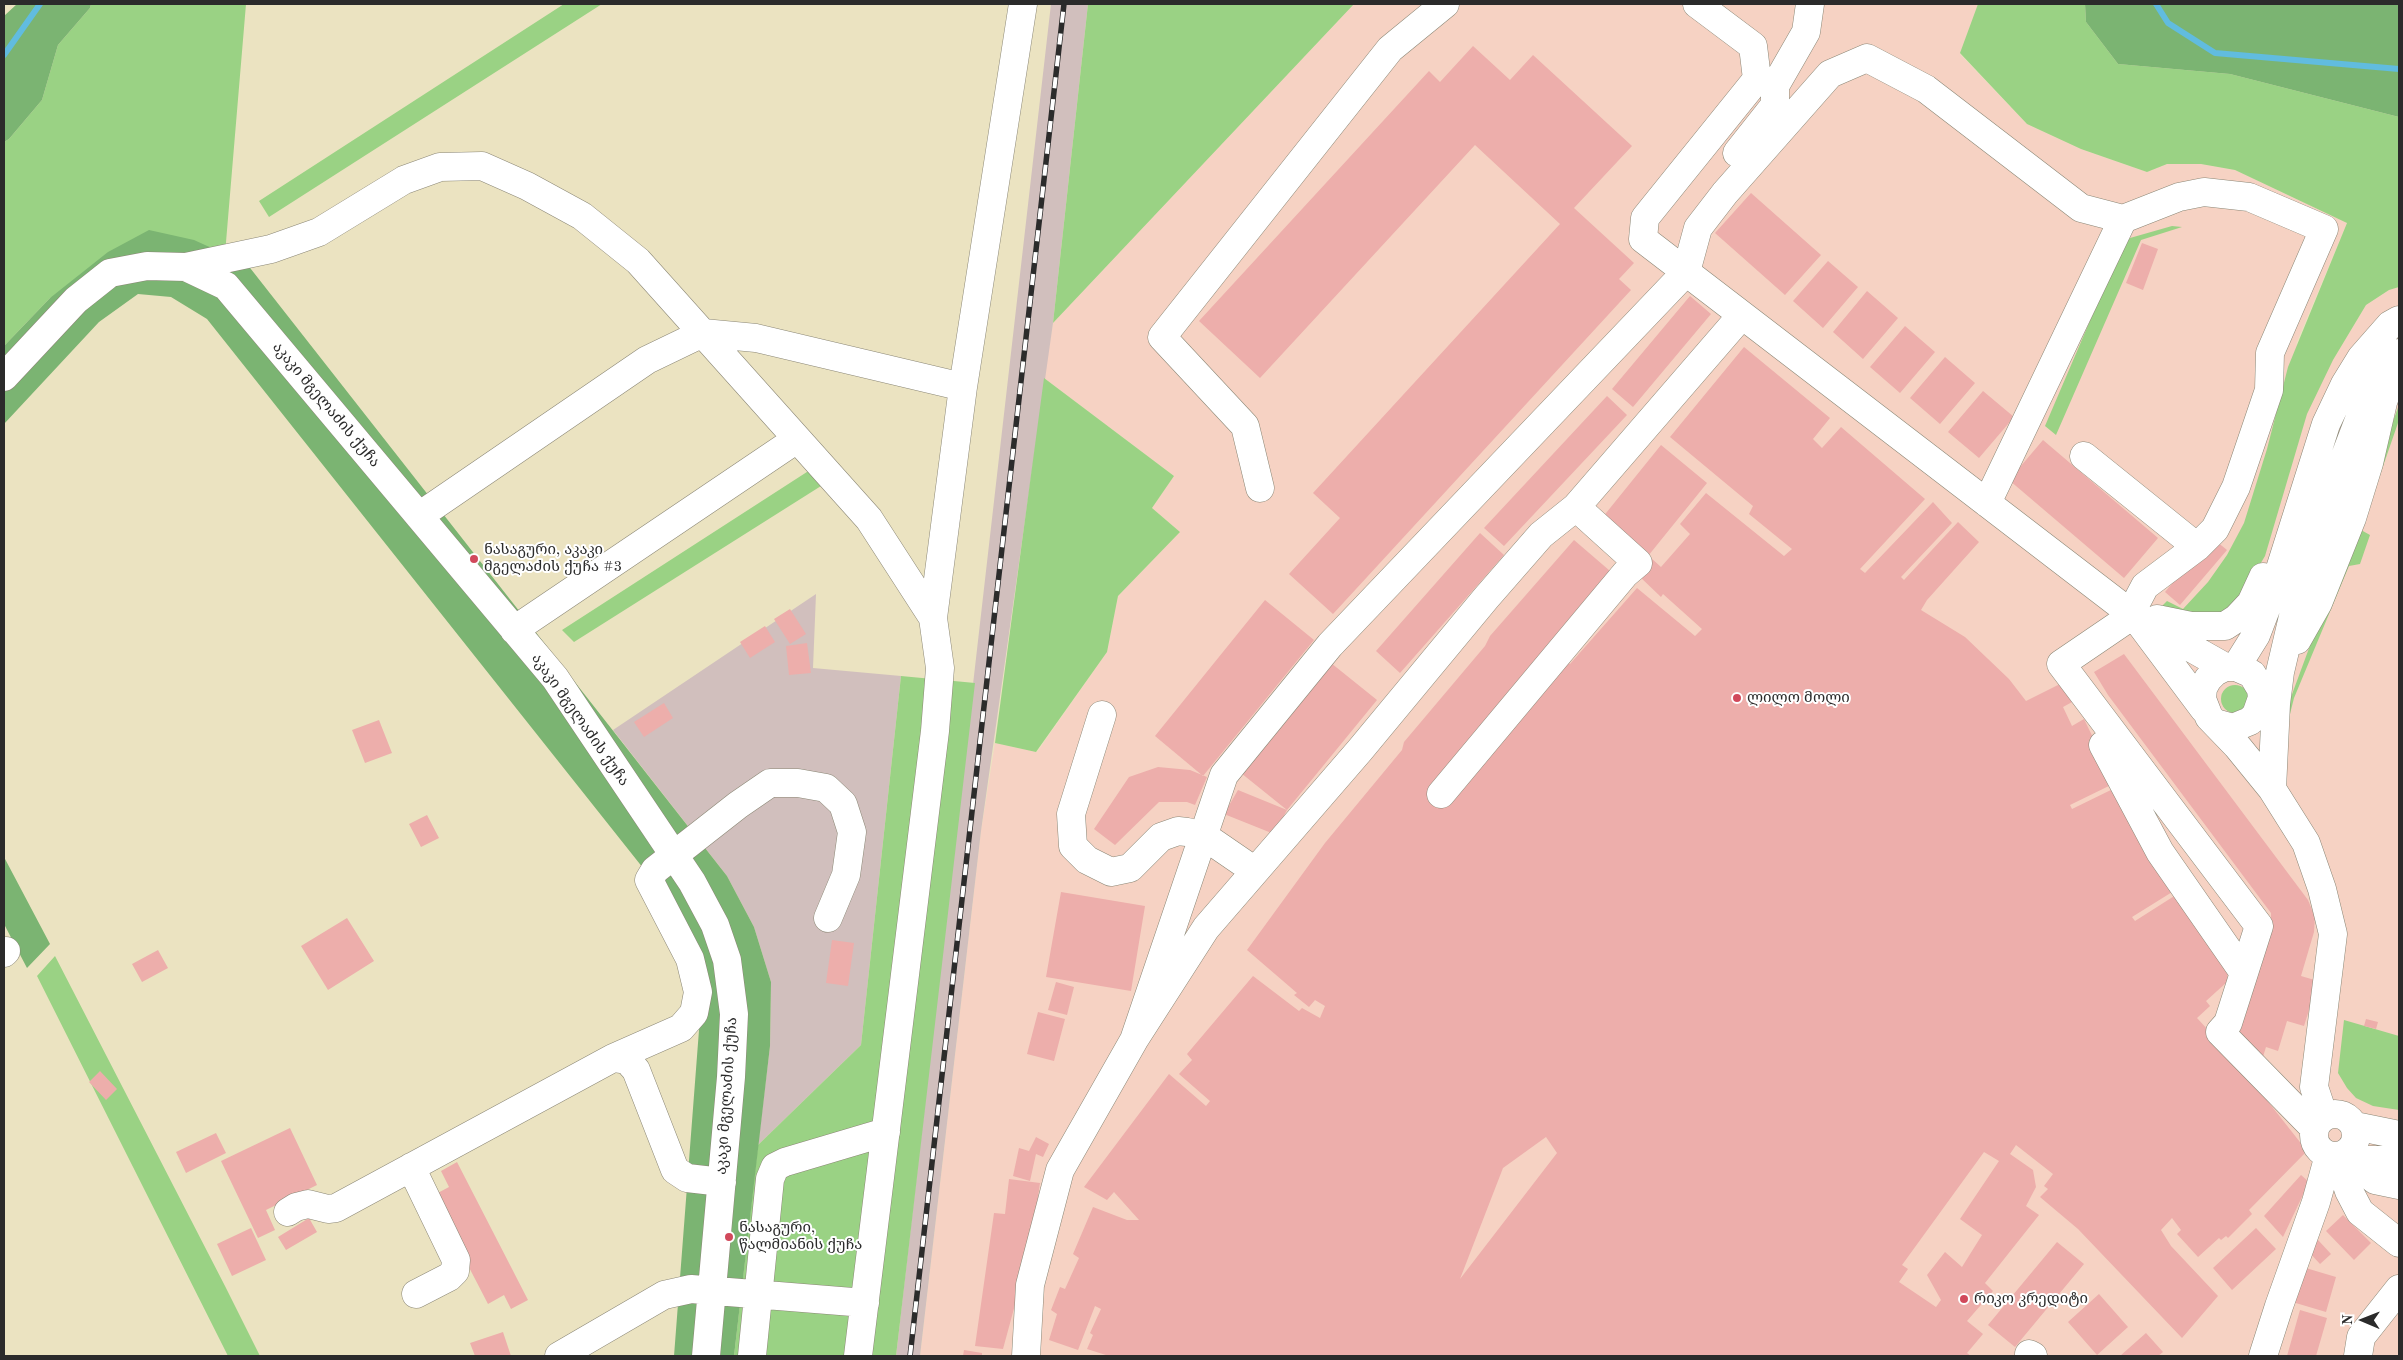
<!DOCTYPE html>
<meta charset="utf-8">
<style>
body{margin:0}
#map{position:relative;width:2403px;height:1360px;overflow:hidden;background:#ebe3c1;font-family:"Old Standard TT",serif}
canvas{display:block}
.frame{position:absolute;inset:0;border:5px solid #2b2b2b;pointer-events:none}
.north{position:absolute;left:2338px;top:1295px;width:50px;height:50px;-webkit-text-stroke:4px #fff;paint-order:stroke;rotate:271deg;font-size:14px;font-weight:700;line-height:20px;text-align:center;color:#2b2b2b}
.north::after{content:'';display:block;margin:auto;width:18px;height:22px;background:#2b2b2b;clip-path:polygon(50% 0,100% 100%,50% 72%,0 100%)}
</style>
<div id="map">
<canvas width="2403" height="1360"></canvas>
<div class="frame"></div>
<div class="north">N</div>
</div>
<script>
const context = document.querySelector('canvas').getContext('2d');
context.lineJoin = 'round';
function paint(path, color) { context.fillStyle = color; context.fill(path, 'evenodd'); }
const poly = rows => new Path2D(rows.map(r => 'M' + r).join(''));
function stroke(path, color, width, dash) { context.strokeStyle = color; context.lineWidth = width; context.lineCap = dash ? 'butt' : 'round'; context.setLineDash(dash || []); context.stroke(path); }
function drawText(font, color, halo, rows, align = 'center') {
  context.font = font + ' "Old Standard TT","Noto Serif Georgian",serif'; context.lineWidth = 4; context.setLineDash([]); context.textBaseline = 'middle'; context.strokeStyle = halo; context.fillStyle = color; for (const [text, x, y, turn = 0] of rows) {
    context.save(); context.translate(x, y); context.rotate((+turn || 0) * Math.PI / 180); context.textAlign = isNaN(turn) ? turn : align; if (halo) context.strokeText(text, 0, 0); context.fillText(text, 0, 0); context.restore();
  }
}
const built = poly([
 [1354,4,1978,4,1960,54,2027,124,2081,149,2147,172,2167,164,2201,164,2235,170,2347,223,2296,344,2333,360,2366,305,2389,290,2399,287,2399,1356,920,1356,981,831,995,743,1037,752,1107,652,1118,596,1180,532,1152,508,1174,476,1044,378,1053,323]
]);
const industrial = poly([
 [1051,4,1088,4,1053,323,981,831,920,1356,896,1356],
 [816,594,813,668,901,676,861,1045,758,1145,770,1046,771,982,754,927,727,876,613,730]
]);
const green = poly([
 [91,4,246,4,225,254,50,298,4,346,4,142,9,139,42,100,58,45,90,8],
 [564,4,602,4,269,217,259,201],
 [1088,4,1354,4,1053,323],
 [1978,4,2085,4,2086,22,2118,64,2230,74,2399,117,2399,287,2389,290,2366,305,2333,360,2307,414,2265,556,2240,598,2223,615,2163,612,2163,605,2167,601,2183,609,2208,582,2227,555,2244,523,2267,449,2288,367,2347,223,2235,170,2201,164,2167,164,2147,172,2081,149,2027,124,1960,53],
 [2172,226,2182,227,2141,240,2056,435,2045,426,2122,246,2130,238],
 [1044,378,1174,476,1152,508,1180,532,1118,596,1107,652,1036,752,995,743],
 [2399,405,2399,420,2361,530,2370,535,2360,564,2349,566,2294,698,2286,730,2291,697],
 [810,470,821,486,574,642,562,630],
 [901,676,975,683,896,1356,734,1356,758,1145,861,1045],
 '2221 699a14 14 0 1 1 28 0a14 14 0 1 1-28 0Z',
 [55,956,225,1286,260,1356,228,1356,37,976],
 [2344,1020,2399,1036,2399,1110,2373,1106,2356,1098,2347,1088,2338,1073]
]);
const forest = poly([
 [17,4,91,4,90,8,58,45,42,100,9,139,4,142,4,16],
 [2085,4,2399,4,2399,117,2230,74,2118,64,2086,22],
 [149,230,194,240,247,264,727,876,754,927,771,982,770,1046,734,1356,674,1356,702,991,647,873,207,319,171,297,138,294,99,322,4,424,4,346,50,298,108,252],
 [4,857,50,944,27,968,4,924]
]);
const stream = poly([
 [2156,4,2168,23,2215,53,2399,69],
 [4,55,40,4]
]);
const building = poly([
 [1473,46,1510,80,1533,55,1632,146,1574,208,1634,263,1619,279,1631,290,1333,614,1289,574,1340,518,1313,493,1560,224,1475,145,1260,378,1199,321,1429,71,1440,82],
 [1751,193,1821,255,1785,295,1715,233],
 [2142,243,2158,249,2143,290,2126,283],
 [1828,261,1858,287,1823,328,1793,301],
 [1867,291,1898,318,1863,359,1833,332],
 [1690,296,1711,314,1633,407,1612,389],
 [1905,326,1935,352,1900,393,1870,367],
 [1744,347,1830,418,1813,439,1822,448,1841,427,1925,499,1860,569,1865,573,1933,502,1952,523,1901,577,1904,580,1958,522,1979,542,1927,600,1921,610,1965,637,2009,679,2026,701,2062,683,2074,701,2063,707,2072,726,2084,719,2115,783,2070,805,2072,809,2117,787,2177,889,2132,917,2135,921,2179,893,2229,958,2227,982,2206,1001,2210,1006,2197,1018,2232,1056,2307,1151,2249,1210,2252,1214,2228,1238,2226,1236,2221,1240,2219,1238,2198,1257,2177,1234,2181,1230,2172,1218,2161,1230,2171,1246,2218,1296,2182,1338,2078,1229,2040,1197,2048,1189,2044,1186,2053,1174,2016,1145,2010,1154,2033,1170,2036,1187,2026,1206,2039,1215,1985,1283,1993,1291,1967,1321,1983,1334,1967,1353,1971,1356,1109,1356,1087,1349,1093,1335,1090,1333,1101,1309,1095,1306,1078,1350,1049,1340,1057,1314,1051,1310,1060,1287,1065,1289,1079,1258,1073,1254,1093,1207,1127,1220,1139,1220,1114,1192,1107,1200,1084,1187,1169,1074,1206,1106,1210,1101,1179,1074,1192,1060,1187,1054,1253,976,1299,1011,1302,1008,1320,1018,1325,1006,1315,1000,1309,1007,1294,995,1297,993,1247,950,1325,843,1402,750,1404,742,1485,646,1490,636,1574,540,1617,577,1553,649,1570,664,1637,588,1695,636,1702,629,1663,594,1661,597,1638,575,1651,558,1661,567,1690,534,1680,524,1706,493,1784,556,1792,549,1749,514,1753,506,1670,437],
 [1546,1137,1557,1153,1460,1279,1503,1168],
 [1984,1152,1999,1161,1960,1219,1982,1235,1962,1267,1945,1252,1927,1275,1941,1300,1936,1307,1899,1282,1908,1269,1902,1265],
 [1945,357,1975,383,1940,424,1910,398],
 [1983,391,2014,417,1979,458,1948,432],
 [1607,396,1627,415,1504,546,1484,528],
 [2043,440,2158,538,2124,578,2009,480],
 [1661,445,1707,483,1644,561,1598,523],
 [1480,533,1504,555,1400,673,1376,651],
 [2211,537,2227,550,2180,605,2165,592],
 [1265,600,1314,640,1203,776,1155,736],
 [790,609,806,634,790,644,774,619],
 [765,626,775,642,750,658,740,642],
 [807,643,811,673,789,675,786,646],
 [2124,654,2308,900,2315,917,2314,932,2301,976,2318,981,2304,1026,2287,1021,2278,1051,2266,1047,2262,1060,2232,1035,2271,923,2271,913,2108,695,2094,672],
 [1326,659,1377,700,1287,810,1236,769],
 [664,703,673,718,644,737,634,722],
 [379,720,392,753,365,763,352,730],
 [1158,767,1190,770,1207,777,1195,805,1187,802,1159,802,1115,845,1094,829,1129,777],
 [1238,790,1287,810,1275,832,1269,832,1224,814],
 [427,815,439,838,421,847,409,824],
 [1061,892,1145,906,1131,991,1046,977],
 [347,918,374,961,328,990,301,946],
 [832,940,854,943,848,986,826,983],
 [158,950,168,968,142,982,132,964],
 [1056,982,1074,987,1067,1015,1048,1010],
 [1038,1012,1065,1019,1054,1061,1027,1054],
 [2366,1019,2378,1022,2376,1029,2364,1026],
 [100,1071,117,1089,106,1100,89,1082],
 [290,1128,317,1185,266,1210,275,1230,258,1238,221,1161],
 [216,1133,226,1153,186,1173,176,1152],
 [1036,1137,1049,1144,1043,1157,1036,1154,1030,1181,1013,1176,1019,1148,1029,1151],
 [457,1162,528,1300,511,1309,504,1295,488,1304,432,1196,449,1187,441,1171],
 [2301,1175,2309,1182,2283,1237,2264,1216],
 [1009,1179,1040,1183,1035,1218,1038,1220,1003,1349,975,1346,994,1213,1005,1214],
 [2343,1215,2371,1243,2354,1260,2326,1231],
 [309,1218,317,1232,286,1250,278,1237],
 [251,1228,266,1260,232,1276,217,1244],
 [2256,1228,2276,1249,2232,1290,2213,1268],
 [2318,1240,2331,1254,2320,1264,2308,1251],
 [2057,1242,2084,1264,2015,1347,1988,1325],
 [2299,1266,2336,1277,2326,1312,2289,1301],
 [2099,1294,2128,1327,2097,1355,2068,1322],
 [2300,1310,2327,1318,2316,1356,2287,1356],
 [503,1332,511,1356,475,1356,470,1343],
 [2146,1333,2163,1352,2158,1356,2120,1356],
 [964,1350,982,1353,982,1356,963,1356]
]);
const minor = poly([
 [1697,4,1753,46,1757,79,1645,218,1643,239,2133,615,2225,667],
 [1775,86,1806,32,1810,4],
 [1737,153,1775,105,1775,86,1770,81,1757,79],
 [186,267,271,249,319,232,404,180,440,167,482,166,527,186,582,216,638,261,869,519,933,618,940,668,935,731,858,1356],
 [4,377,76,300,110,273,147,266,186,267,226,286,555,678,692,882,715,925,727,960,734,1014,731,1077,706,1356],
 [2084,456,2197,547],
 [1260,488,1245,426,1162,337,1390,49,1445,4],
 [1987,503,2123,219],
 [419,516,647,360,703,333,756,338,963,387],
 [933,618,963,387,1023,4],
 [2157,619,2191,626,2225,626,2251,609],
 [2236,619,2251,603,2263,577],
 [2139,622,2204,709],
 [514,630,797,439],
 [2297,640,2318,603,2352,518,2369,463,2383,402,2390,383],
 [2236,667,2256,635,2274,588,2326,424,2345,384,2361,358,2390,325,2399,320],
 [2262,698,2276,704,2272,789],
 [2276,704,2280,672,2295,608,2336,480,2370,391,2390,363,2399,353],
 [1102,715,1071,814,1073,846,1087,860,1111,872,1130,868,1161,837,1178,831,1187,832,1204,836,1255,871],
 [2215,723,2233,728,2250,721,2256,715,2262,698,2261,689,2252,674,2236,667,2225,667,2215,672,2208,679,2203,688,2202,699,2209,717,2237,746,2272,789,2306,843,2322,889,2333,934,2314,1087,2324,1117],
 [2103,745,2160,852,2244,973],
 [1441,794,1625,574,1638,563,1576,507],
 [4,953,6,951],
 [1134,1040,1224,775,1330,645,1686,272,1698,228,1725,193,1830,74,1867,58,1926,89,2081,208,2123,219,2179,197,2204,192,2249,197,2324,229,2270,353,2269,390,2236,487,2215,529,2197,547,2145,586,2136,603,2133,615,2061,664,2259,926,2228,1023,2220,1032,2315,1129],
 [613,1058,681,1028,694,1013,698,992,690,959,649,880,655,870,738,805,770,783,798,783,826,788,843,804,852,832,846,875,828,918],
 '2314 1135a21 21 0 1 1 42 0a21 21 0 1 1-42 0Z',
 [2355,1126,2399,1135],
 [2337,1156,2349,1191,2360,1212,2399,1243],
 [2337,1156,2352,1160,2399,1160],
 [2352,1160,2375,1180,2399,1185],
 [411,1167,456,1260,455,1271,449,1277,416,1294],
 [288,1212,296,1207,308,1204,328,1209,336,1208,613,1058,627,1060,636,1070,675,1170,687,1178,722,1182],
 [2029,1354,2033,1356],
 [559,1356,664,1295,691,1289,865,1303],
 [752,1356,770,1179,775,1167,785,1162,886,1132],
 [1026,1356,1030,1285,1060,1170,1134,1040,1206,928,1360,750,1486,598,1541,535,1576,507,1742,315],
 [2263,1356,2279,1306,2316,1202,2329,1155],
 [2358,1356,2361,1337,2399,1289]
]);
const rail = poly([
 [910,1356,1064,4]
]);
const markers = [
 [474,559,5,"#d1495b"],
 [1737,698,5,"#d1495b"],
 [729,1237,5,"#d1495b"],
 [1964,1299,5,"#d1495b"]
];
const streetNames = [
 ["აკაკი მგელაძის ქუჩა",326,405,50],
 ["აკაკი მგელაძის ქუჩა",580,720,55],
 ["აკაკი მგელაძის ქუჩა",727,1096,-86]
];
const poiNames = [
 ["ნასაგური, აკაკი",484,550],
 ["მგელაძის ქუჩა #3",484,567],
 ["ლილო მოლი",1747,698],
 ["ნასაგური,",739,1228],
 ["წალმიანის ქუჩა",739,1245],
 ["რიკო კრედიტი",1974,1299]
];
paint(built, '#f6d2c3');
paint(industrial, '#d1bfbd');
paint(green, '#9ad284');
paint(forest, '#7bb472');
stroke(stream, '#61bcdf', 6);
paint(building, '#edaeab');
stroke(minor, '#8b8776', 29);
stroke(minor, '#fff', 28);
stroke(rail, '#2b2b2b', 5.5);
stroke(rail, '#fff', 4, [11]);
for (const [x, y, r, color] of markers) { const dot = new Path2D(); dot.arc(x, y, r, 0, 2 * Math.PI); context.fillStyle = color; context.fill(dot); stroke(dot, '#fff', 2); }
drawText('15px', '#2b2b2b', '#fff', streetNames);
drawText('15px', '#2b2b2b', '#fff', poiNames, 'left');
</script>
